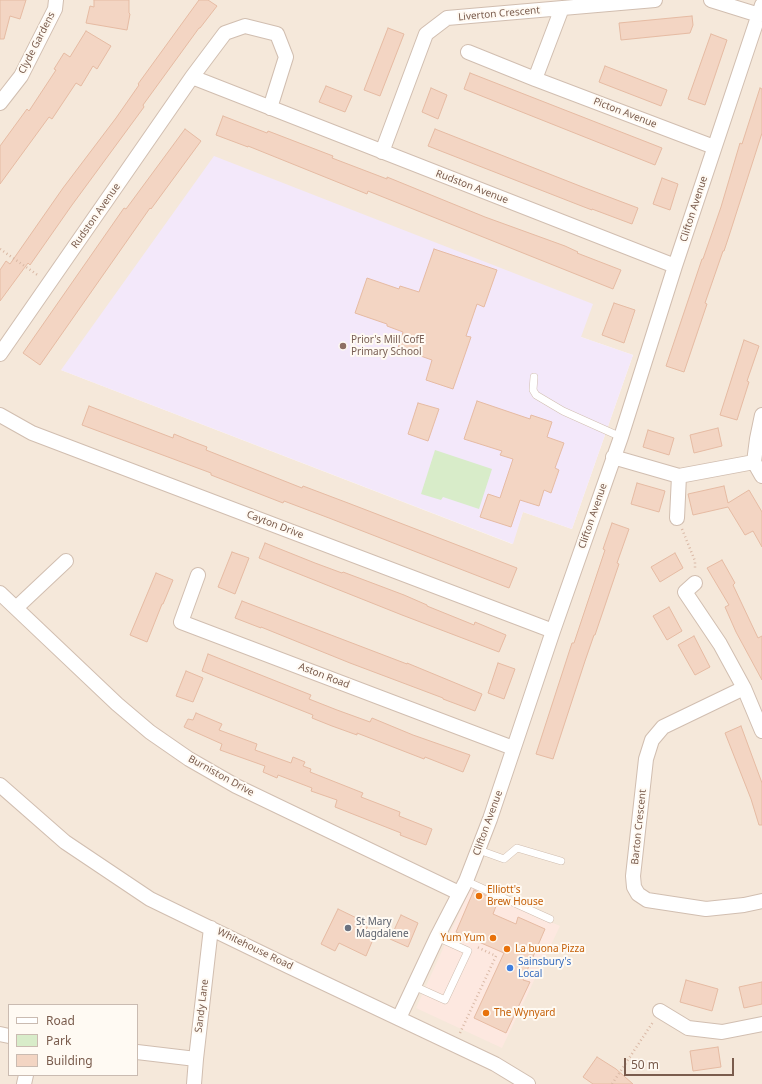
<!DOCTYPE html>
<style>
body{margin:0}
#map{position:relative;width:762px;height:1084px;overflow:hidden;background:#fdf6ec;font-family:"Noto Sans",sans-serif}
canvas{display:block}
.legend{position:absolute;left:8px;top:1004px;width:130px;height:72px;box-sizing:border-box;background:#fffaf3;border:1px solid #cabbb1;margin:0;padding:5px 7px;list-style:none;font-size:12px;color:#7a5c4d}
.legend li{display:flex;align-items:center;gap:8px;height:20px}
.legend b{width:20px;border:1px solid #cabbb1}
.scale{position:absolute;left:624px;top:1058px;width:110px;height:18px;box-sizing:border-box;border:2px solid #7a5c4d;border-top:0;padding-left:5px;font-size:12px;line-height:14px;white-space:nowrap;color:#7a5c4d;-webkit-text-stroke:3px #fffaf3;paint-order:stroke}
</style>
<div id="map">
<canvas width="762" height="1084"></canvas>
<ul class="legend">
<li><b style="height:5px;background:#fff"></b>Road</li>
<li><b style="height:11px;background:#d8ecc9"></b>Park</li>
<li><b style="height:11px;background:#f3d5c3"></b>Building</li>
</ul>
<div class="scale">50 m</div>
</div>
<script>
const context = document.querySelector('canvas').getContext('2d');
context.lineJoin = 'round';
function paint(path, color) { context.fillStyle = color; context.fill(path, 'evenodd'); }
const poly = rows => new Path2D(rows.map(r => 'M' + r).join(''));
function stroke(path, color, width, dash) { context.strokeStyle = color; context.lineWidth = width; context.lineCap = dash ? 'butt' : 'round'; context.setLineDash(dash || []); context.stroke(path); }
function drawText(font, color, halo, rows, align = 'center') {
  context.font = font + ' "Noto Sans",sans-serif'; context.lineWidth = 4; context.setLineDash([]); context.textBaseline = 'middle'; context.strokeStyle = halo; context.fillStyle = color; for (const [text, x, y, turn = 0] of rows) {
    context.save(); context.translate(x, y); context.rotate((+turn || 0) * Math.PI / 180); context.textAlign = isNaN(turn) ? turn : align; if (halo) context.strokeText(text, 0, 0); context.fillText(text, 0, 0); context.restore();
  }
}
const residential = poly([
 [0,0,762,0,762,1084,0,1084],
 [581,337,633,355,572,529,523,512,512,544,61,370],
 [9,1005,137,1005,137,1075,9,1075]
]);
const commercial = poly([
 [471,887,560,926,502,1048,416,1008]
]);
const education = poly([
 [214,156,593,304,581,337,633,355,572,529,523,512,513,544,61,370]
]);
const green = poly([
 [435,450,492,469,479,509,443,497,441,500,421,494]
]);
const building = poly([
 [0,0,26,0,20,19,10,16,4,39,0,39,0,0],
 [94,0,129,0,129,13,130,14,127,30,86,23,90,6,94,7,94,0],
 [199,0,208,0,217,6,200,28,199,28,143,105,144,107,72,205,30,265,28,263,0,301,0,270,6,261,10,264,63,188,116,118,139,85,138,84,199,0],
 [692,16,693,25,690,33,621,40,619,23,692,16],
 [388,28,404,34,380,96,364,90,388,28],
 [86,31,111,46,97,69,93,66,81,86,76,83,52,119,49,117,0,184,0,146,27,109,29,111,56,70,54,69,64,53,70,57,86,31],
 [711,34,727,40,705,105,688,99,711,34],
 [605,66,667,90,661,106,599,82,605,66],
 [470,73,662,148,655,165,464,89,470,73],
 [326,86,352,96,345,112,319,102,326,86],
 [431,88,447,95,438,119,422,112,431,88],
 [760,88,762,89,762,133,728,239,724,251,723,251,705,303,707,304,684,372,666,366,702,259,703,259,721,207,740,143,742,144,760,88],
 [223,116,267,133,268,131,333,156,332,158,387,179,387,177,485,217,565,246,578,252,577,253,621,270,613,289,368,191,367,194,248,146,248,147,216,135,223,116],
 [185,129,201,141,151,209,150,208,40,365,23,353,124,208,126,209,185,129],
 [435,129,585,188,638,208,632,224,592,209,592,210,579,205,428,146,435,129],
 [662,178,678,184,670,210,653,204,662,178],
 [434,249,497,270,484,307,477,304,466,336,471,337,453,389,426,380,432,360,398,348,403,332,387,326,387,324,355,313,367,278,399,289,400,286,419,292,434,249],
 [614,303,635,310,624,343,602,335,614,303],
 [744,340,759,346,747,381,749,382,737,420,720,415,744,340],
 [477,401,530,419,531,415,552,422,547,437,564,443,555,468,559,470,551,493,544,490,539,506,520,500,511,527,480,517,488,494,500,498,513,459,500,455,502,451,464,439,477,401],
 [418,403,439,409,428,441,408,434,418,403],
 [89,406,173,438,174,434,191,441,207,447,206,450,302,488,303,486,348,503,517,568,509,588,329,518,284,501,283,503,211,475,211,473,82,425,89,406],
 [718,428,722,446,694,453,690,435,718,428],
 [648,430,674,438,669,455,643,447,648,430],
 [637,483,665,491,659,512,631,504,637,483],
 [724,486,728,503,749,490,762,512,762,547,753,531,745,535,728,507,693,515,688,494,724,486],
 [612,523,629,529,617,563,619,564,595,635,594,635,585,661,553,759,536,754,572,643,574,643,605,550,603,549,612,523],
 [265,543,315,563,342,573,343,572,404,595,427,605,427,606,474,625,475,622,506,635,499,652,402,615,259,558,265,543],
 [232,552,249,558,235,594,218,587,232,552],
 [675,553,683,568,660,582,651,567,675,553],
 [722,560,735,583,733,585,758,638,762,636,762,680,736,632,725,607,729,605,707,568,722,560],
 [156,573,173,580,163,604,162,604,147,642,130,635,156,573],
 [242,601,407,664,407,663,482,694,475,711,443,699,443,698,350,663,261,627,261,628,235,618,242,601],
 [669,607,682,631,667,640,653,616,669,607],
 [694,636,710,667,695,675,678,645,694,636],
 [208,654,311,695,309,699,337,710,370,722,372,718,413,735,470,755,463,772,425,757,424,759,357,733,357,735,332,726,312,718,313,715,202,671,208,654],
 [498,663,515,669,504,699,488,693,498,663],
 [186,671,203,678,193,702,176,696,186,671],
 [196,713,222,724,219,730,257,744,255,750,291,763,293,757,305,762,303,766,311,769,310,772,363,793,361,797,400,812,399,816,432,829,426,845,400,835,401,833,335,807,337,800,311,791,312,788,278,775,277,778,263,772,265,766,220,750,222,744,184,727,188,719,193,720,196,713],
 [741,726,762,783,762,825,759,825,751,799,725,733,741,726],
 [474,890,498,901,493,914,516,924,518,917,545,929,523,980,530,982,506,1033,474,1018,504,953,456,932,474,890],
 [338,909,369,924,364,933,374,937,366,956,339,943,335,951,321,944,338,909],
 [401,915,418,923,408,947,390,939,401,915],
 [686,980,718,989,712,1011,680,1002,686,980],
 [762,982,762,1004,744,1008,739,987,762,982],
 [718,1047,721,1067,693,1071,690,1051,718,1047],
 [597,1057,616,1069,633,1084,593,1084,583,1077,597,1057]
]);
const path = poly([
 [0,249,39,276],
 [682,529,695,561,695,570],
 [460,1033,496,956,477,947],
 [612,1084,653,1022]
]);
const lane = poly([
 [534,377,533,390,536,395,563,411,621,437],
 [479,850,504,859,517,848,561,861],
 [466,881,550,919],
 [414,986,445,1000,468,951,437,937]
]);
const street = poly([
 [711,0,759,15],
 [562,8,535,79,714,147],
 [468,52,535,79],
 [192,77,225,33,245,26,277,34,286,57,270,108],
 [0,103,21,76,55,9,56,0],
 [382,152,426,34,447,18,655,0],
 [0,354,192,77,675,266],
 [0,415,32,433,553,631],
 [762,415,757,439,754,462,762,476],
 [613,457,679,476,754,462],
 [677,518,679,476],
 [198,575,181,622,513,748],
 [695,583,685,592,720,644,744,688,762,731],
 [0,593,117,704,150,732,189,759,236,786,459,893],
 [16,608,66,561],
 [744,688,663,727,652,740,646,759,633,876,634,887,638,894,647,900,706,909,744,905,762,901],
 [0,785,65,842,150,899,288,966,495,1064,528,1084],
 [660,1011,688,1028,722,1032,762,1024],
 [399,1018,437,937,466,881,490,819,553,631,621,437,675,266,762,5],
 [0,1034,9,1036],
 [137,1052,196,1059],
 [24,1084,26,1075],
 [194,1084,196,1059,211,928]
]);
const markers = [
 [343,346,4,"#8d6e63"],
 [479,896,4,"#e8710a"],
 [348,928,4,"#6b7280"],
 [493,938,4,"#e8710a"],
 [507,949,4,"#e8710a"],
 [510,968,4,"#3f7fe0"],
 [486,1013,4,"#e8710a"]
];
const streetNames = [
 ["Liverton Crescent",499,14,-5],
 ["Clyde Gardens",37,43,-63],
 ["Picton Avenue",625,113,21],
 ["Rudston Avenue",472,187,21],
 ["Clifton Avenue",694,209,-72],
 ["Rudston Avenue",96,216,-55],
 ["Clifton Avenue",593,516,-71],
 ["Cayton Drive",275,525,21],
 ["Aston Road",324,676,21],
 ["Burniston Drive",221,776,29],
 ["Clifton Avenue",488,823,-70],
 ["Barton Crescent",639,827,-84],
 ["Whitehouse Road",255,949,26],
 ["Sandy Lane",202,1006,-83]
];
const educationNames = [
 ["Prior's Mill CofE",351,340],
 ["Primary School",351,352]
];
const foodNames = [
 ["Elliott's",487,890],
 ["Brew House",487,902],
 ["Yum Yum",485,938,"right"],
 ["La buona Pizza",515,949],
 ["The Wynyard",494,1013]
];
const worshipNames = [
 ["St Mary",356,922],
 ["Magdalene",356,934]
];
const shopNames = [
 ["Sainsbury's",518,962],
 ["Local",518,974]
];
paint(residential, '#f5e8da');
paint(commercial, '#fde8e0');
paint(education, '#f3e8fa');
paint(green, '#d8ecc9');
paint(building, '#f3d5c3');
stroke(building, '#e6bba3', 1);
stroke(lane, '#d1beb0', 8);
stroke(street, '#d1beb0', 16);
stroke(path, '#d9b8a5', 2.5, [1, 3]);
stroke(lane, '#fff', 7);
stroke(street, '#fff', 14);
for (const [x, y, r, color] of markers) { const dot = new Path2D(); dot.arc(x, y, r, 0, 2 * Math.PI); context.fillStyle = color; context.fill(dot); stroke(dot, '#fffaf3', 1.5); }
drawText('10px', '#7a5c4d', '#fffaf3', streetNames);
drawText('10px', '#785e54', '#fffaf3', educationNames, 'left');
drawText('10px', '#c56008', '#fffaf3', foodNames, 'left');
drawText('10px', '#5b616d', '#fffaf3', worshipNames, 'left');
drawText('10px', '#366cbe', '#fffaf3', shopNames, 'left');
</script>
